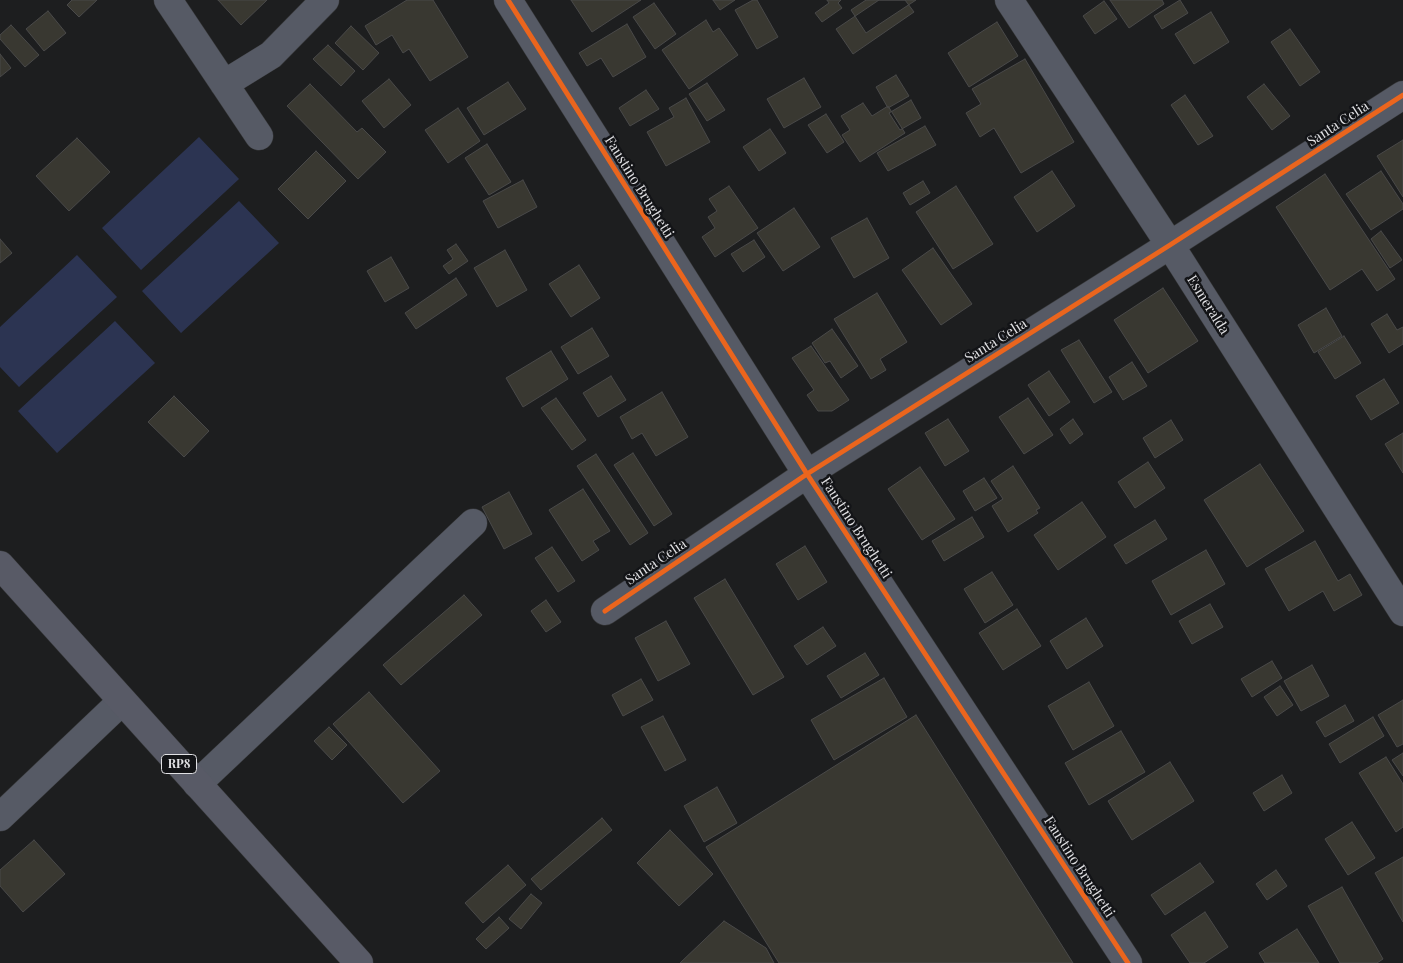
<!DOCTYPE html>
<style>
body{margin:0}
canvas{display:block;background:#1d1e1f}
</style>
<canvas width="1403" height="963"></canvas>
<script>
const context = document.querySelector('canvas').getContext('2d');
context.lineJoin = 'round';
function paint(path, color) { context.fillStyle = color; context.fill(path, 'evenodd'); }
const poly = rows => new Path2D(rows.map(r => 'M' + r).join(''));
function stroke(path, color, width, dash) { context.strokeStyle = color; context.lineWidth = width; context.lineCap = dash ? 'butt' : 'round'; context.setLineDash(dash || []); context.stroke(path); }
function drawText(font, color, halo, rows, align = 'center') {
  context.font = font + ' "Playfair Display",serif'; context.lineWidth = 5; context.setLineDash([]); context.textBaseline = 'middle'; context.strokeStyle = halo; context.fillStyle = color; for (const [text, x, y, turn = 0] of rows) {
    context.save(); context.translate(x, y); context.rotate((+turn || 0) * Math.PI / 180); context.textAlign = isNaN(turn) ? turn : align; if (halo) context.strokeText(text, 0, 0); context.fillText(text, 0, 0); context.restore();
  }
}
const green = poly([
 [199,137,239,179,141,270,102,228],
 [239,201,279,243,181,333,142,291],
 [77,255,117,297,19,387,0,367,0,327],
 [115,321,155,363,57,453,18,411]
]);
const building = poly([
 [72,0,97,0,79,17,67,5,72,0],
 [218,0,267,0,241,25,218,0],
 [407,0,433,0,468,57,430,81,409,49,403,53,392,35,376,45,365,26,407,0],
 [571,0,641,0,592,32,571,0],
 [713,0,735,0,720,10,713,0],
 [753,0,757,0,778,37,757,49,735,10,753,0],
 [827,0,841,0,838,3,842,8,822,22,815,13,829,3,827,0],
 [866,0,916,0,866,33,851,10,866,0],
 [879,0,905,0,914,12,853,54,836,29,879,0],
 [1110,0,1162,0,1164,4,1129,28,1110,0],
 [1180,0,1188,13,1162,29,1154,16,1180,0],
 [1104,1,1117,19,1095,34,1083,16,1104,1],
 [654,3,676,34,655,49,633,17,654,3],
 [48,11,66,33,44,51,26,29,48,11],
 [1211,12,1229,42,1194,64,1175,34,1211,12],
 [706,20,713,32,719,28,738,55,689,89,662,50,706,20],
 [997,22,1018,56,969,87,948,53,997,22],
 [627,24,646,57,613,77,601,58,587,66,579,53,627,24],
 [11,25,39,55,25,67,0,39,0,35,11,25],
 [351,26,379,53,363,70,335,43,351,26],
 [1290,29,1320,72,1300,86,1271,42,1290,29],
 [328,45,355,71,341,86,313,59,328,45],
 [0,54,11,68,0,77,0,54],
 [1025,59,1074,142,1021,173,994,128,980,137,966,113,981,104,972,89,1025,59],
 [896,75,909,96,888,108,876,87,896,75],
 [804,78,821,107,784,128,767,99,804,78],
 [389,79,411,105,384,128,362,101,389,79],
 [508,82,526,109,484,135,467,108,508,82],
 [707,83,725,110,707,121,689,94,707,83],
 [310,84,357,132,362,128,386,152,358,179,287,106,310,84],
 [1264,84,1290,116,1272,130,1247,97,1264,84],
 [646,90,659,109,630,126,619,108,646,90],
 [1185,95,1213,136,1198,145,1171,105,1185,95],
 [686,98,710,142,666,166,647,132,674,117,669,108,686,98],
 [911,100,921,118,900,130,889,113,911,100],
 [863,103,872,116,888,106,905,133,860,162,842,135,850,130,841,116,863,103],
 [458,108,480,141,448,163,425,130,458,108],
 [826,114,844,142,827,153,808,125,826,114],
 [925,126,936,145,888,171,877,153,925,126],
 [770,129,786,153,759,171,743,147,770,129],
 [77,138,110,172,69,211,36,176,77,138],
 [1403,140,1403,197,1377,156,1403,140],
 [487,144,511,182,489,195,465,158,487,144],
 [316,151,346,181,308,219,278,189,316,151],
 [1052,171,1075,206,1037,232,1014,197,1052,171],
 [1381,171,1403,204,1403,209,1371,230,1346,194,1381,171],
 [1325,174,1395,279,1377,291,1362,269,1330,290,1276,207,1325,174],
 [523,180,537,207,498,228,483,201,523,180],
 [923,181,930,193,910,205,903,193,923,181],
 [729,186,758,228,715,257,702,237,715,228,708,217,717,211,709,199,729,186],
 [956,186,993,244,953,269,916,212,956,186],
 [794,208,820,247,783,271,757,233,794,208],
 [867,218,889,258,854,278,831,238,867,218],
 [1381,231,1402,260,1390,268,1371,239,1381,231],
 [0,239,12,253,0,263,0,239],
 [754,240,765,257,743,272,731,254,754,240],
 [456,244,468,261,449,274,443,266,453,259,447,250,456,244],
 [933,248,972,304,941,325,902,270,933,248],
 [505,250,527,290,497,307,474,268,505,250],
 [391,257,409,288,385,302,367,271,391,257],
 [579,265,600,298,571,317,549,284,579,265],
 [456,278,467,295,416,329,405,313,456,278],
 [1163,288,1198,341,1148,373,1114,320,1163,288],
 [877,293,907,342,880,359,886,370,871,379,834,319,877,293],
 [1326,308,1342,336,1314,353,1298,325,1326,308],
 [1387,314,1397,330,1403,327,1403,344,1389,353,1371,324,1387,314],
 [592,328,609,356,578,374,561,347,592,328],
 [832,329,858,366,841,378,830,361,825,363,812,343,832,329],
 [1344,336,1361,363,1335,379,1318,352,1344,336],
 [1079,340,1112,392,1094,403,1061,350,1079,340],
 [811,346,849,400,832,411,818,411,807,395,814,390,792,358,811,346],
 [551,351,568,379,523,407,506,378,551,351],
 [1132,362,1147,386,1123,400,1109,377,1132,362],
 [1049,371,1070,402,1049,416,1028,385,1049,371],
 [611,376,626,400,598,417,583,393,611,376],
 [1384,379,1399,403,1371,420,1356,396,1384,379],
 [662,392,688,437,656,456,642,433,632,439,620,417,662,392],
 [174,396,209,431,184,457,148,422,174,396],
 [556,398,586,440,572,450,541,408,556,398],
 [1028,398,1053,435,1024,454,999,417,1028,398],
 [948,419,969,451,945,466,925,433,948,419],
 [1073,419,1083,434,1070,444,1060,429,1073,419],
 [1171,420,1183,440,1155,458,1143,438,1171,420],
 [1403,433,1403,473,1385,444,1403,433],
 [633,453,672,514,654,526,614,465,633,453],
 [596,454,648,533,630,545,577,466,596,454],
 [1148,462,1165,488,1135,508,1118,482,1148,462],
 [1260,464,1304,531,1247,567,1204,500,1260,464],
 [1013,466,1040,508,1036,510,1038,513,1008,532,992,506,1003,499,991,481,1013,466],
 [920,467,955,519,922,540,888,489,920,467],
 [984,478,997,498,975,511,963,491,984,478],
 [583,489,610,531,593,541,599,550,582,561,549,510,583,489],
 [509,492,532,534,504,549,482,507,509,492],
 [1082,502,1106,537,1058,570,1034,535,1082,502],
 [972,517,984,537,944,561,932,541,972,517],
 [1155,520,1167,539,1126,564,1114,545,1155,520],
 [1315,541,1338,581,1350,574,1362,595,1334,611,1323,591,1289,611,1265,569,1315,541],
 [805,546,827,582,798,600,776,564,805,546],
 [552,547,575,581,558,592,535,558,552,547],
 [1206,550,1225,584,1171,615,1152,581,1206,550],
 [992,572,1013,605,985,623,964,589,992,572],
 [725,579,784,677,753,695,694,598,725,579],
 [464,595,482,615,401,685,383,665,464,595],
 [546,600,561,622,546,632,531,611,546,600],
 [1210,604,1223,627,1192,644,1179,621,1210,604],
 [1017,609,1041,646,1003,670,979,633,1017,609],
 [1086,618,1103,646,1067,669,1050,641,1086,618],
 [666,621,690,664,658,681,635,638,666,621],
 [823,627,836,646,807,665,794,646,823,627],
 [865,653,879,675,841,698,827,676,865,653],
 [1272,661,1282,678,1252,697,1241,679,1272,661],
 [1312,665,1329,696,1301,711,1284,681,1312,665],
 [884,678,907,717,834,760,811,720,884,678],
 [641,679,653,700,623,716,612,695,641,679],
 [1089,682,1114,726,1073,750,1048,706,1089,682],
 [1280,686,1293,705,1277,716,1264,697,1280,686],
 [369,692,440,771,403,803,333,724,369,692],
 [1403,700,1403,744,1397,747,1378,715,1403,700],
 [1345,705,1354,721,1325,737,1316,722,1345,705],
 [916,715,1073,963,779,963,706,847,916,715],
 [663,716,686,760,665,771,641,727,663,716],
 [1373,717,1384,736,1340,763,1329,744,1373,717],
 [329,727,347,745,332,760,314,741,329,727],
 [1121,731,1145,772,1089,805,1065,763,1121,731],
 [1403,753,1403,776,1392,760,1403,753],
 [1386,757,1403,784,1403,827,1396,832,1359,773,1386,757],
 [1170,762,1194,801,1132,840,1108,801,1170,762],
 [1282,775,1292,793,1264,811,1253,793,1282,775],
 [717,787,737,823,704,842,684,806,717,787],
 [602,818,612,830,541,890,531,879,602,818],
 [1352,822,1375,858,1348,875,1325,839,1352,822],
 [670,830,713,874,679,906,637,863,670,830],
 [34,840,65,874,23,912,0,886,0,870,34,840],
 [1403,857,1403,922,1375,873,1403,857],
 [1200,863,1214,882,1165,915,1151,895,1200,863],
 [508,865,526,885,483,923,465,903,508,865],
 [1276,870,1287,886,1267,900,1256,884,1276,870],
 [1342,887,1383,959,1377,963,1340,963,1308,906,1342,887],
 [531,894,542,903,521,929,509,919,531,894],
 [1205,912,1228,947,1204,963,1190,963,1171,935,1205,912],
 [499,917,509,928,486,949,476,939,499,917],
 [724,921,766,948,774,963,680,963,724,921],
 [1297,929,1319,963,1265,963,1259,953,1297,929]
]);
const minor = poly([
 [168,0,259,136],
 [508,0,807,474,1128,963],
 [1009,0,1170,245,1403,612],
 [224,84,271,55,325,0],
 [605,611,807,474,1170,245,1403,95],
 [197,784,473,523],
 [0,817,122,701]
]);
const major = poly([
 [0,565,359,963]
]);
const cycleway = poly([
 [508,0,807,474,1128,963],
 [605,611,807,474,1170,245,1403,95]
]);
const shields = [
 [179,764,35]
];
const shieldNames = [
 ["RP8",179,764]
];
const streetNames = [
 ["Santa Celia",1338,124,-33],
 ["Faustino Brughetti",639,187,58],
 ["Esmeralda",1208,305,58],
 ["Santa Celia",996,341,-32],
 ["Faustino Brughetti",856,528,57],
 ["Santa Celia",656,562,-34],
 ["Faustino Brughetti",1079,867,57]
];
paint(green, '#2c3452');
paint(building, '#393831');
stroke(building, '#494949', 1);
stroke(minor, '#38393b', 29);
stroke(major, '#38393b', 29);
stroke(minor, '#565a65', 28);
stroke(major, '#585a66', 28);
stroke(cycleway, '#eb651d', 5);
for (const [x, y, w] of shields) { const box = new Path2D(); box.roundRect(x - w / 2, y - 9.5, w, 19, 4); context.fillStyle = '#131417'; context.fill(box); stroke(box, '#e1e1e4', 1); }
drawText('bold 12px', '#e1e1e4', null, shieldNames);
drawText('14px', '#e1e1e4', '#131417', streetNames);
</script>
